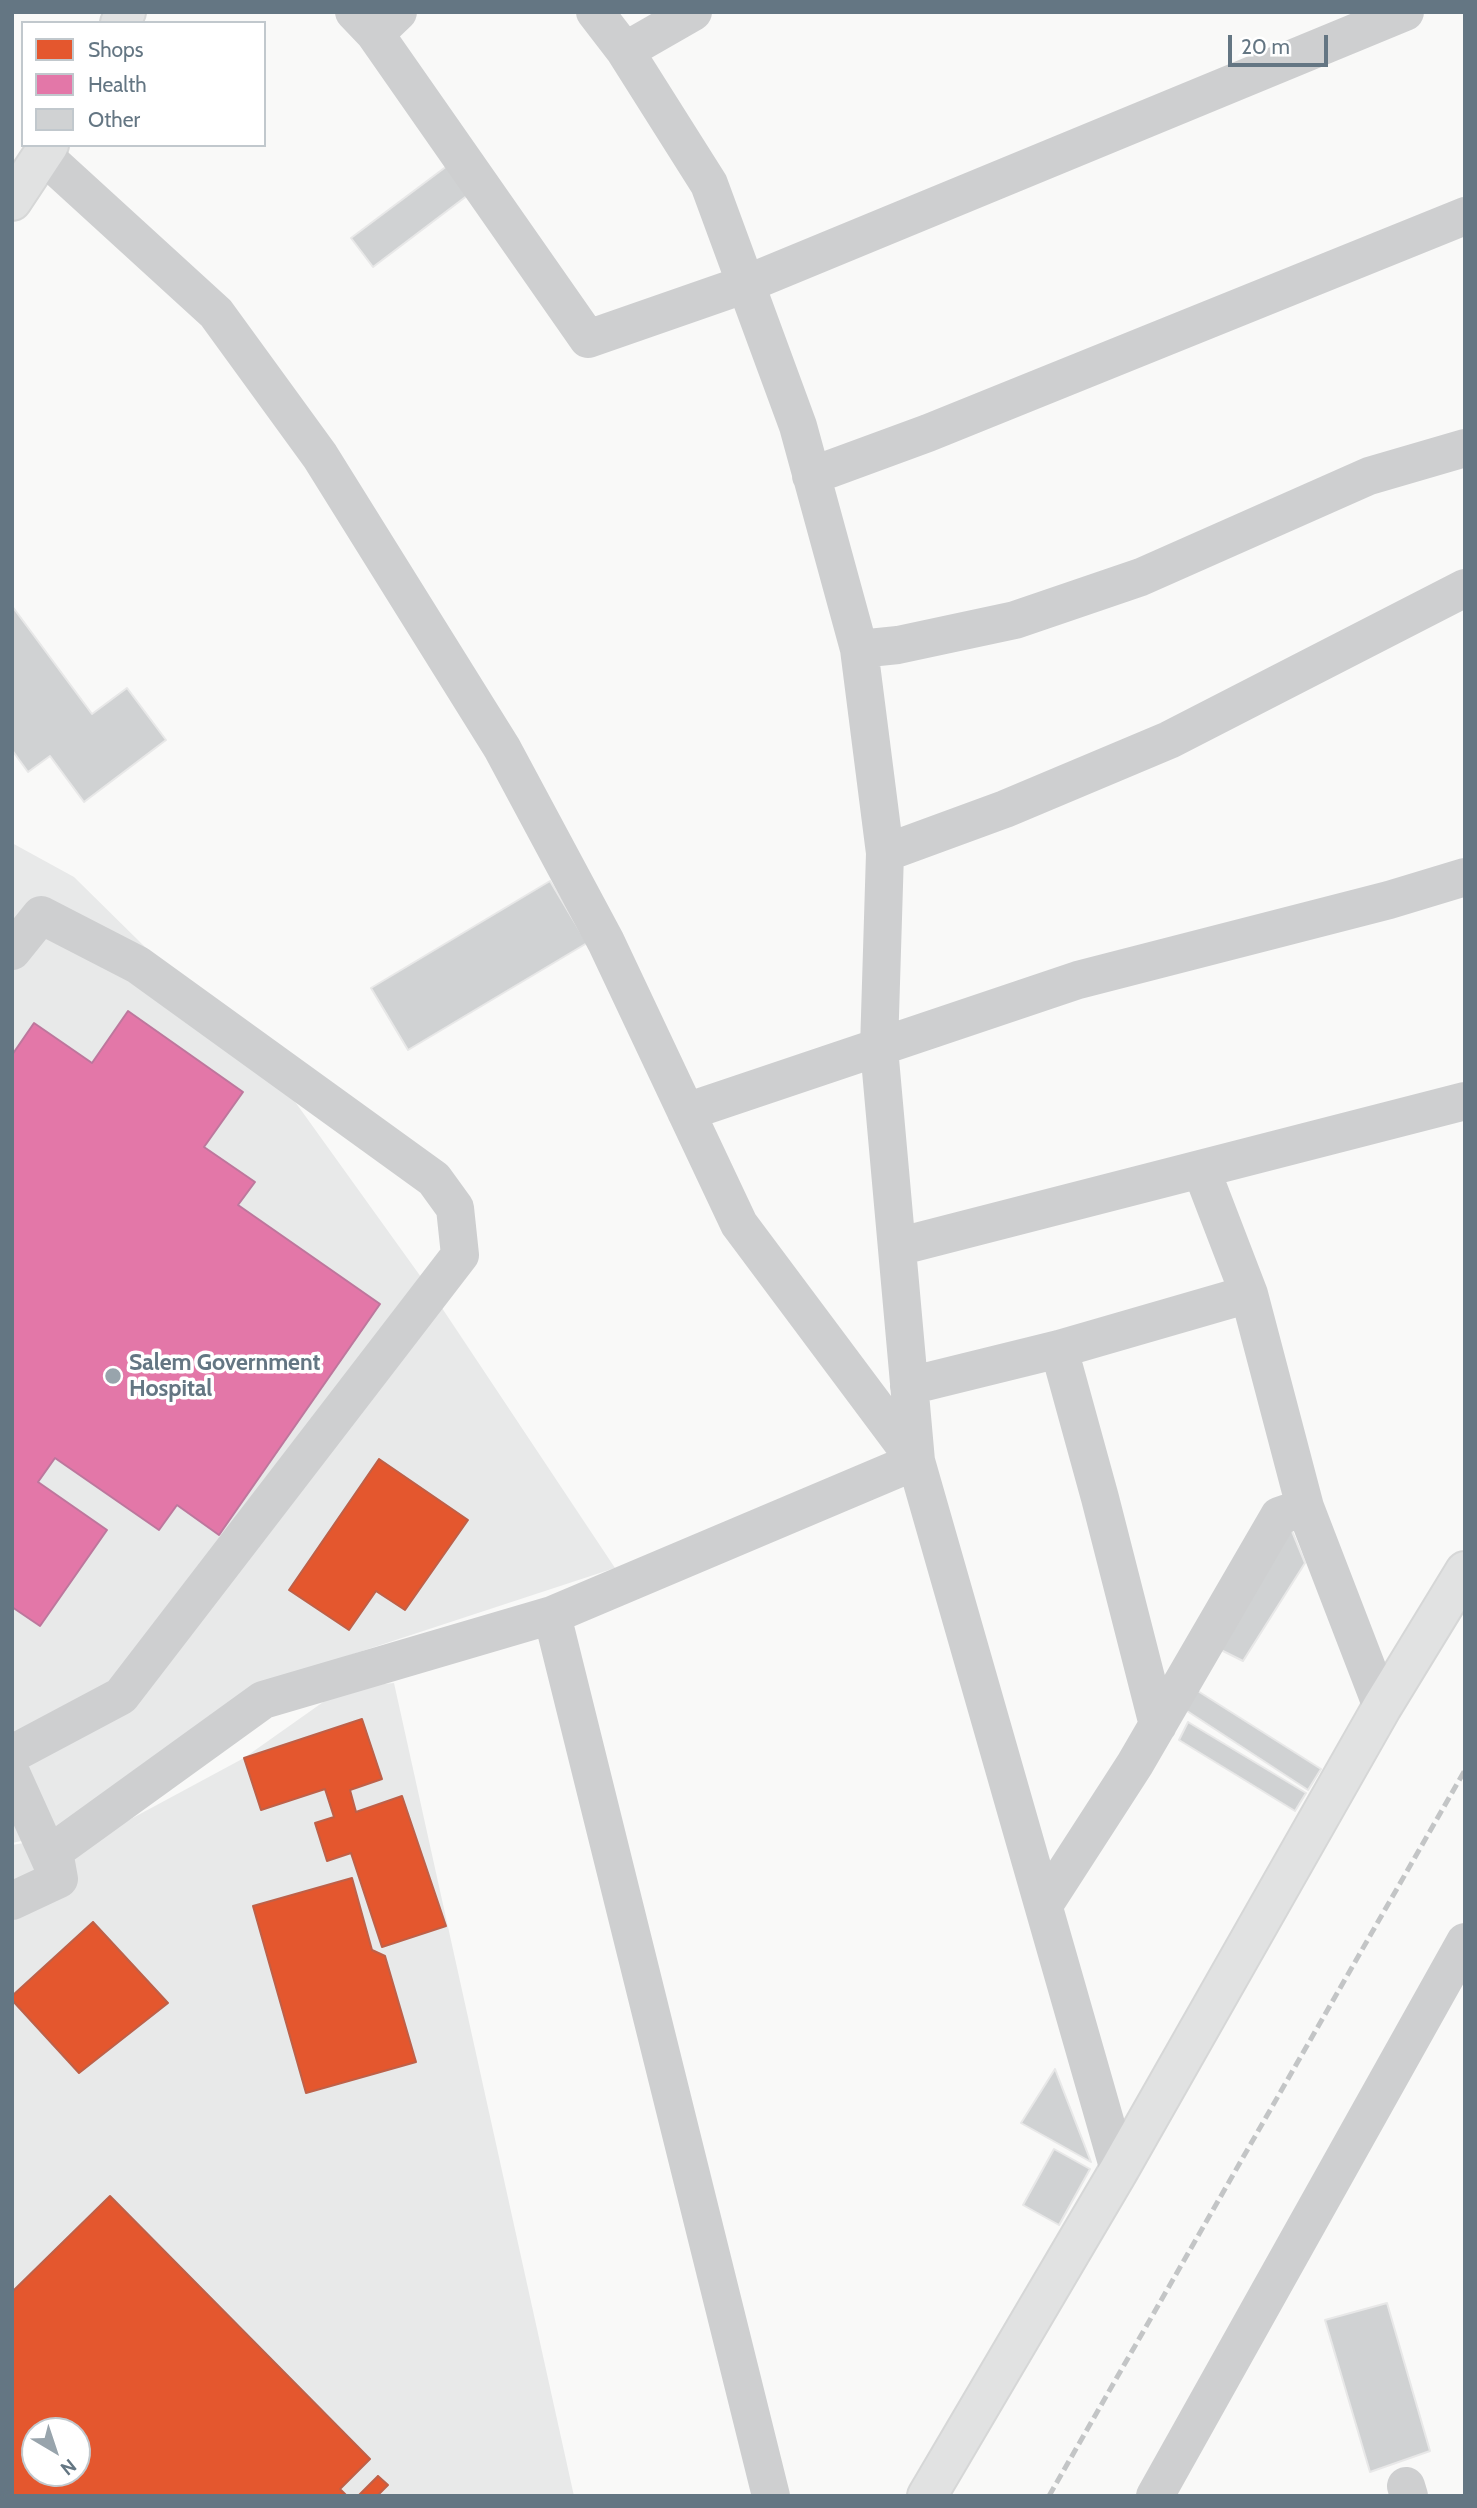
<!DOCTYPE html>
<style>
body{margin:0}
#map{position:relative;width:1477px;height:2508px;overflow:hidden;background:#f9f9f8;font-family:Cabin,sans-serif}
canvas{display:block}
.frame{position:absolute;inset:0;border:14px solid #647683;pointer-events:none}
.legend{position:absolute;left:21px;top:21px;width:245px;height:126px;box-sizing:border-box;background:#fff;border:2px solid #c1c8cd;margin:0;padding:9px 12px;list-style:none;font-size:21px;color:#647683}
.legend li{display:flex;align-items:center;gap:14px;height:35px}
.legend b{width:35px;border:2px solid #c1c8cd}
.north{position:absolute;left:21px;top:2417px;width:70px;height:70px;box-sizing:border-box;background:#fff;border:2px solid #c1c8cd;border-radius:50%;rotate:141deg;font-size:19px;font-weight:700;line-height:28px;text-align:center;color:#647683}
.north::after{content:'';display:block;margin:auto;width:24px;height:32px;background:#98a4ac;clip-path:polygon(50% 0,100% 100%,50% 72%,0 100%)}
.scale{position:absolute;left:1228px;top:35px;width:100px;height:32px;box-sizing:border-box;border:4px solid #647683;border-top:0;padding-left:9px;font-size:21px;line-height:24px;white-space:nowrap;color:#647683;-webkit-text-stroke:5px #fff;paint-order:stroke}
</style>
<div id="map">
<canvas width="1477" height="2508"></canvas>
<div class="frame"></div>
<ul class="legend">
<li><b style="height:19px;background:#e4572e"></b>Shops</li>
<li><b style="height:19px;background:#e377a8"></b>Health</li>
<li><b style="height:19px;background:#d0d2d3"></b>Other</li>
</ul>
<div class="north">N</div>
<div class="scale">20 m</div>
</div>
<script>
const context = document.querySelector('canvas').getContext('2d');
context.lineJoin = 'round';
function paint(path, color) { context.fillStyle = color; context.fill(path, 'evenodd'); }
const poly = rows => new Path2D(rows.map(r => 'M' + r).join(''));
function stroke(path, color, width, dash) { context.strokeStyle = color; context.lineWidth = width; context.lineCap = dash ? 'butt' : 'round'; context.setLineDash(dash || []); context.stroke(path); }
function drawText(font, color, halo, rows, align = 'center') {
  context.font = font + ' Cabin,sans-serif'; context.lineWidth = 7; context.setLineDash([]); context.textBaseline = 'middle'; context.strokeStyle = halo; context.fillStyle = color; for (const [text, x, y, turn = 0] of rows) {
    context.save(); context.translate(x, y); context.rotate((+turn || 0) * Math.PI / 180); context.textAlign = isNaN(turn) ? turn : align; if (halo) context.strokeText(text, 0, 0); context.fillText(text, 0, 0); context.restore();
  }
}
const built = poly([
 [12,843,74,877,278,1078,426,1284,615,1568,344,1657,58,1833,12,1843],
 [394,1683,574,2496,12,2496,12,1845,114,1828,244,1758,343,1688],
 [35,2431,77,2431,77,2473,35,2473]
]);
const shops = poly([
 [379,1459,468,1520,405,1610,376,1591,349,1630,289,1590,379,1459],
 [362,1719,382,1779,350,1790,356,1812,402,1796,446,1926,382,1947,351,1853,327,1861,315,1823,334,1817,325,1789,261,1810,244,1758,362,1719],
 [352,1878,372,1950,385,1956,416,2062,306,2093,253,1906,352,1878],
 [93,1922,168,2003,79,2073,12,2000,12,1996,93,1922],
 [110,2196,370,2459,340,2489,347,2496,12,2496,12,2292,110,2196],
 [35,2431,77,2431,77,2473,35,2473,35,2431],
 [378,2476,388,2485,377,2496,358,2496,378,2476]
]);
const health = poly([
 [128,1011,243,1092,204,1147,255,1182,238,1205,380,1304,219,1535,177,1505,159,1530,55,1458,38,1482,107,1530,40,1626,12,1607,12,1055,34,1023,92,1063,128,1011]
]);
const building = poly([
 [447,166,468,195,373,267,351,238,447,166],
 [12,606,92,714,127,688,166,740,84,802,50,756,28,772,12,750,12,606],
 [550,881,587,943,408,1050,371,988,550,881],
 [1289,1524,1305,1563,1243,1661,1217,1648,1289,1524],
 [1193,1688,1321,1769,1308,1790,1181,1707,1193,1688],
 [1188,1722,1306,1793,1295,1811,1179,1740,1188,1722],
 [1055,2069,1091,2162,1021,2123,1055,2069],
 [1054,2149,1090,2169,1059,2225,1023,2205,1054,2149],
 [1387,2303,1430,2451,1370,2472,1325,2320,1387,2303]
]);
const street = poly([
 [354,12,375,34,398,12],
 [595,12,625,51,709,184,798,426,859,649,885,853,879,1048,916,1461,1119,2170],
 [375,34,588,339,746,284,1405,12],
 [625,51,693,12],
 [43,155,216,313,320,456,502,748,606,942,739,1224,916,1461],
 [811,476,928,433,1465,216],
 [859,649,898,645,1015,620,1141,577,1369,476,1465,448],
 [885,853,1005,809,1169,740,1465,588],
 [12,951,41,915,138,965,434,1179,455,1208,460,1255,121,1696,12,1754],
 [686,1112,1078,980,1389,900,1465,877],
 [1201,1169,1249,1294,1305,1507,1382,1707],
 [897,1247,1465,1101],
 [1059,1349,1100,1498,1158,1725],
 [909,1386,1059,1349,1249,1294],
 [552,1615,771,2496],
 [12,1775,59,1879,12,1901],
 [59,1879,54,1851,263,1700,552,1615,916,1461],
 [1044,1905,1135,1764,1279,1516,1305,1507],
 [1406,2486,1409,2496],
 [1155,2496,1465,1942]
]);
const secondary = poly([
 [120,23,126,12],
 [12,201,49,145],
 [927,2496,1119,2170,1382,1707,1465,1571]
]);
const rail = poly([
 [1049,2496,1465,1770]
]);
const markers = [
 [113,1376,9,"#98a4ac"]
];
const poiNames = [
 ["Salem Government",129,1363],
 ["Hospital",129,1389]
];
paint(built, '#e8e9e9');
paint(shops, '#e4572e');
stroke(shops, '#be6048', 2);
paint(health, '#e377a8');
stroke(health, '#bd779d', 2);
paint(building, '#d0d2d3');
stroke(building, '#e8e8e8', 2);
stroke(secondary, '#d6d7d7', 42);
stroke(street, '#cecfd0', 38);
stroke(secondary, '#e1e2e2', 38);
stroke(rail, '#c3c5c6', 5, [10, 5]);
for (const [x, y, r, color] of markers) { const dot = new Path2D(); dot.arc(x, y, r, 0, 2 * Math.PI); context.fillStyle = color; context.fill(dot); stroke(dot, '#fff', 2.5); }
drawText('bold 23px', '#647683', '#fff', poiNames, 'left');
</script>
